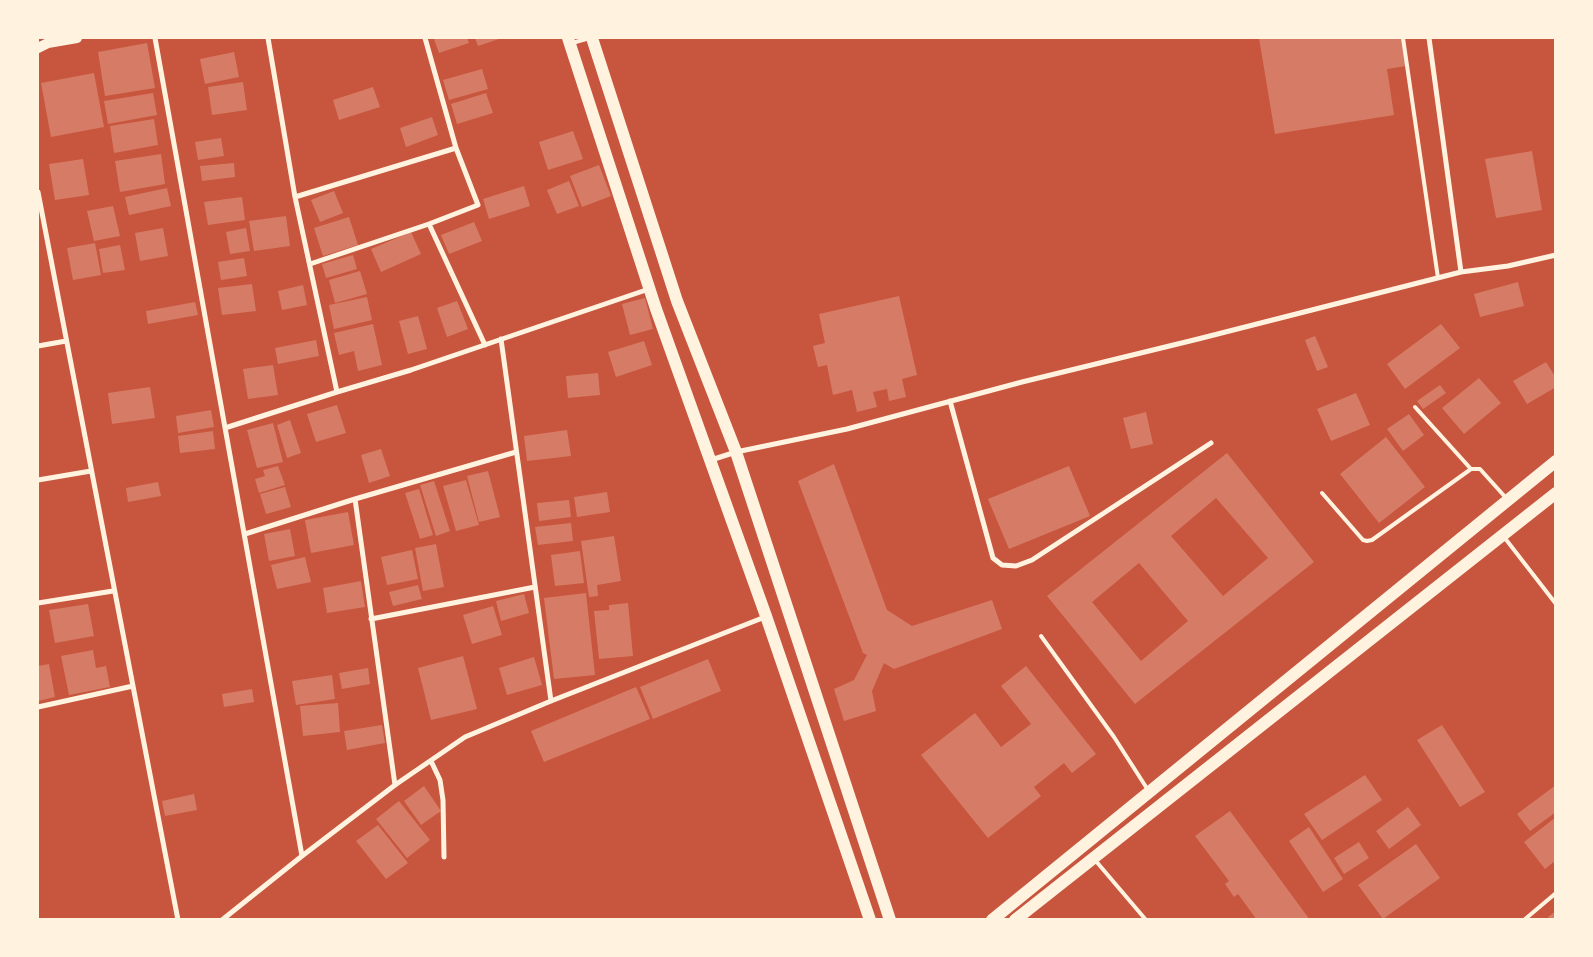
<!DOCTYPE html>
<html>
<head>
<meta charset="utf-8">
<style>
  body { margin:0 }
  #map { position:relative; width:1593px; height:957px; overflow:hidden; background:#c8553d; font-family:Cabin,sans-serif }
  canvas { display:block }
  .frame { position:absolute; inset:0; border:39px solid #fff3e0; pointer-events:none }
</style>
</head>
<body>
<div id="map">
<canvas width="1593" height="957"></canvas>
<div class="frame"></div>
</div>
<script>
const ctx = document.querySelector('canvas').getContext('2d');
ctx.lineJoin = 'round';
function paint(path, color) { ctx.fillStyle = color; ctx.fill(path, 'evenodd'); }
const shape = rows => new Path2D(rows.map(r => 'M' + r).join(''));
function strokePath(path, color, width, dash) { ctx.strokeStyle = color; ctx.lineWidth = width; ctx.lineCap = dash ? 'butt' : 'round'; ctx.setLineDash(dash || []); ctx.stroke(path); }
const building = shape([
  [438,38,467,38,469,43,439,53,434,39],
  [475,38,498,38,499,39,478,46],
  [1259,38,1402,38,1406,66,1387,69,1394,115,1275,134],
  [147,43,155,88,105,96,98,52],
  [234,52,239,77,205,84,200,59],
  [482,69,488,89,449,100,443,80],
  [94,73,104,127,51,137,41,83],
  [243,82,247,110,212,115,208,87],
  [373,87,380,107,339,120,333,100],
  [153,93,157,115,108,124,104,101],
  [486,93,493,113,457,124,451,104],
  [432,117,438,135,406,147,400,128],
  [154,119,158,145,114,153,110,126],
  [573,131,583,159,548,170,539,142],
  [221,138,224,156,198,160,195,142],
  [1532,151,1542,210,1496,218,1485,159],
  [161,154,165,184,120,192,115,161],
  [83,159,89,195,55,200,49,164],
  [234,163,235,177,202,181,200,166],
  [599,165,611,196,582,207,570,176],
  [569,181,579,206,557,214,547,190],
  [524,186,530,206,489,219,483,199],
  [167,188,171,206,129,215,125,197],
  [334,191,343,213,320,222,311,200],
  [242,197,245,220,208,225,204,202],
  [113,206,120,236,94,241,87,211],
  [286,216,290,246,254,251,249,221],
  [349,217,358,245,323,256,314,228],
  [474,222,482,241,449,254,441,235],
  [163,228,168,256,140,261,135,233],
  [246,228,250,251,230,254,226,232],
  [411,232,421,254,381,272,371,249],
  [95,243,101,275,73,280,67,248],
  [120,245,125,270,103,273,99,249],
  [353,255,357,269,326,278,322,264],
  [244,258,247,276,221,280,218,262],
  [360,271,367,294,335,303,329,280],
  [1518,282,1524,306,1480,317,1474,294],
  [252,284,256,311,222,315,218,288],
  [303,285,307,305,282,310,278,291],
  [899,296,917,375,902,379,906,397,889,401,887,389,873,392,877,407,857,412,852,390,833,395,827,365,818,367,813,346,825,343,819,314],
  [367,297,372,320,334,329,329,305],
  [645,298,653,329,630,335,622,304],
  [457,301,468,329,447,337,437,308],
  [195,302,198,315,148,324,146,311],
  [418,316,427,349,408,354,399,321],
  [373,324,382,365,358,371,354,351,339,355,334,333],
  [1441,324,1460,348,1405,389,1387,364],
  [1315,336,1328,367,1317,371,1305,340],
  [316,340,319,356,278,364,275,348],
  [644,341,652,365,616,377,608,352],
  [1546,362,1556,378,1556,387,1527,404,1513,381],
  [273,365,278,395,248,399,243,369],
  [598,373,600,395,568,398,566,376],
  [1479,378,1501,403,1464,434,1442,408],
  [1440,385,1446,393,1423,409,1417,401],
  [150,387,155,418,112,424,108,393],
  [1356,393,1370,425,1331,441,1317,409],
  [337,405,346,433,316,442,307,414],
  [211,410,214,427,178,433,176,416],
  [1146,412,1153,444,1131,449,1123,418],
  [1409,414,1424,435,1403,451,1387,429],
  [290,420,301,453,287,458,277,425],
  [273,423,283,462,257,468,247,430],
  [567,430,571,456,527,461,524,436],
  [213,431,215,449,180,453,178,436],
  [1386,437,1425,487,1379,523,1340,474],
  [381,449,390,476,369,483,361,455],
  [1227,453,1314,562,1135,704,1047,596],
  [1216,498,1268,558,1223,596,1171,536],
  [1139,563,1188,621,1141,661,1092,602],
  [834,464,887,610,912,626,992,600,1002,629,894,669,884,663,872,691,876,711,844,721,834,689,854,680,867,655,863,653,798,481],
  [278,466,285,485,259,493,255,479,265,476,263,470],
  [1069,466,1090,516,1009,549,988,499],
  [488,471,500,517,479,522,467,476],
  [466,480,479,525,456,531,443,486],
  [434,481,450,531,436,536,420,485],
  [158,482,161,496,128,502,126,488],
  [285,487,291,507,266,514,260,494],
  [419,489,433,535,420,539,405,493],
  [607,492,610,512,577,517,574,497],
  [569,500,571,517,539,521,537,503],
  [348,512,354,545,311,553,305,520],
  [571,523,573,541,538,545,535,527],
  [290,529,295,556,269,561,264,534],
  [614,536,621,581,597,585,598,596,589,597,581,541],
  [436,544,444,587,423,591,415,548],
  [412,550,418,579,387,585,381,557],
  [580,551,584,583,555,586,551,555],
  [305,557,311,582,277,589,271,565],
  [361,581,365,607,327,613,323,588],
  [418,585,422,599,393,606,389,592],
  [586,593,595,675,554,679,544,598],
  [524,594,529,613,501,621,496,601],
  [628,603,633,656,599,659,594,611,609,610,609,605],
  [88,604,94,636,55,643,49,610],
  [493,606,502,635,472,644,463,615],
  [93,650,96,668,106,666,110,687,69,695,61,656],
  [463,656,477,709,431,720,418,668],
  [534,657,542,685,507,695,499,668],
  [708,659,721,691,653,719,640,687],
  [49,664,55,697,38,701,38,666],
  [1026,666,1096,754,1072,773,1064,763,1034,787,1041,796,988,838,921,755,975,713,1001,747,1031,724,1001,686],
  [368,668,370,684,342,689,339,673],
  [332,675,335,699,296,705,292,681],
  [636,687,650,719,544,762,531,731],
  [252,689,254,702,224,707,222,694],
  [338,703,340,732,303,736,300,706],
  [382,725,385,743,347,750,344,731],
  [1442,725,1485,792,1460,807,1417,740],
  [1365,775,1382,800,1322,840,1304,814],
  [1556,785,1556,812,1530,831,1517,814],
  [424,786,441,811,421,825,404,801],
  [194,794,197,810,165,816,162,801],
  [399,801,430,840,407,858,376,819],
  [1408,807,1421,825,1389,849,1376,831],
  [1230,811,1310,920,1257,920,1238,894,1234,897,1225,884,1229,881,1195,836],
  [1556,817,1556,860,1545,869,1524,842],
  [378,825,408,863,386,879,356,841],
  [1309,827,1343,879,1323,892,1289,841],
  [1359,842,1369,858,1344,874,1334,858],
  [1416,844,1440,878,1383,919,1358,885],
  [1556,911,1556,920,1550,920,1548,917]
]);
const service = shape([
  [1403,38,1438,278],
  [572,43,590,38],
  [1415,407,1471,469],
  [1322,493,1363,540,1367,541,1372,540,1471,469,1480,469,1507,499],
  [1504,537,1556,604],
  [1041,636,1114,737,1148,790],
  [1095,860,1146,920],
  [1524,920,1556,893]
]);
const minor = shape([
  [155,38,302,856],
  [268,38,295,197,337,392,411,370,649,289],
  [1429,38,1461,272],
  [38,192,178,920],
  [295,197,456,148,425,38],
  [429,224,485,345],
  [310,264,429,224,478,205,456,148],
  [501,339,551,701],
  [38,346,66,341],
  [950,401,993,558,1002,565,1016,566,1032,560,1211,443],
  [225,428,337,392],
  [711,460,736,452,847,429,1022,382,1198,339,1461,272,1508,266,1556,255],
  [38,480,91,471],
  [245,534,355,499],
  [38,603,113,591],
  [371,619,535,587],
  [38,707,133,686],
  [431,761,440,780,443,800,444,857],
  [395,785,355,499,516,452],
  [222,920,302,856,395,785,465,737,551,701,765,617]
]);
const secondary = shape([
  [38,48,48,43,77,38]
]);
const primary = shape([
  [568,38,656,309,766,616,870,920],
  [592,38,677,301,736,452,890,920],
  [992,920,1556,461],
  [1015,920,1556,493]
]);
paint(building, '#d67c66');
strokePath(service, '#fff3e0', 4);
strokePath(minor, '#fff3e0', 5);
strokePath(secondary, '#fff3e0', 10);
strokePath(primary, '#fff3e0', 12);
</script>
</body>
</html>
